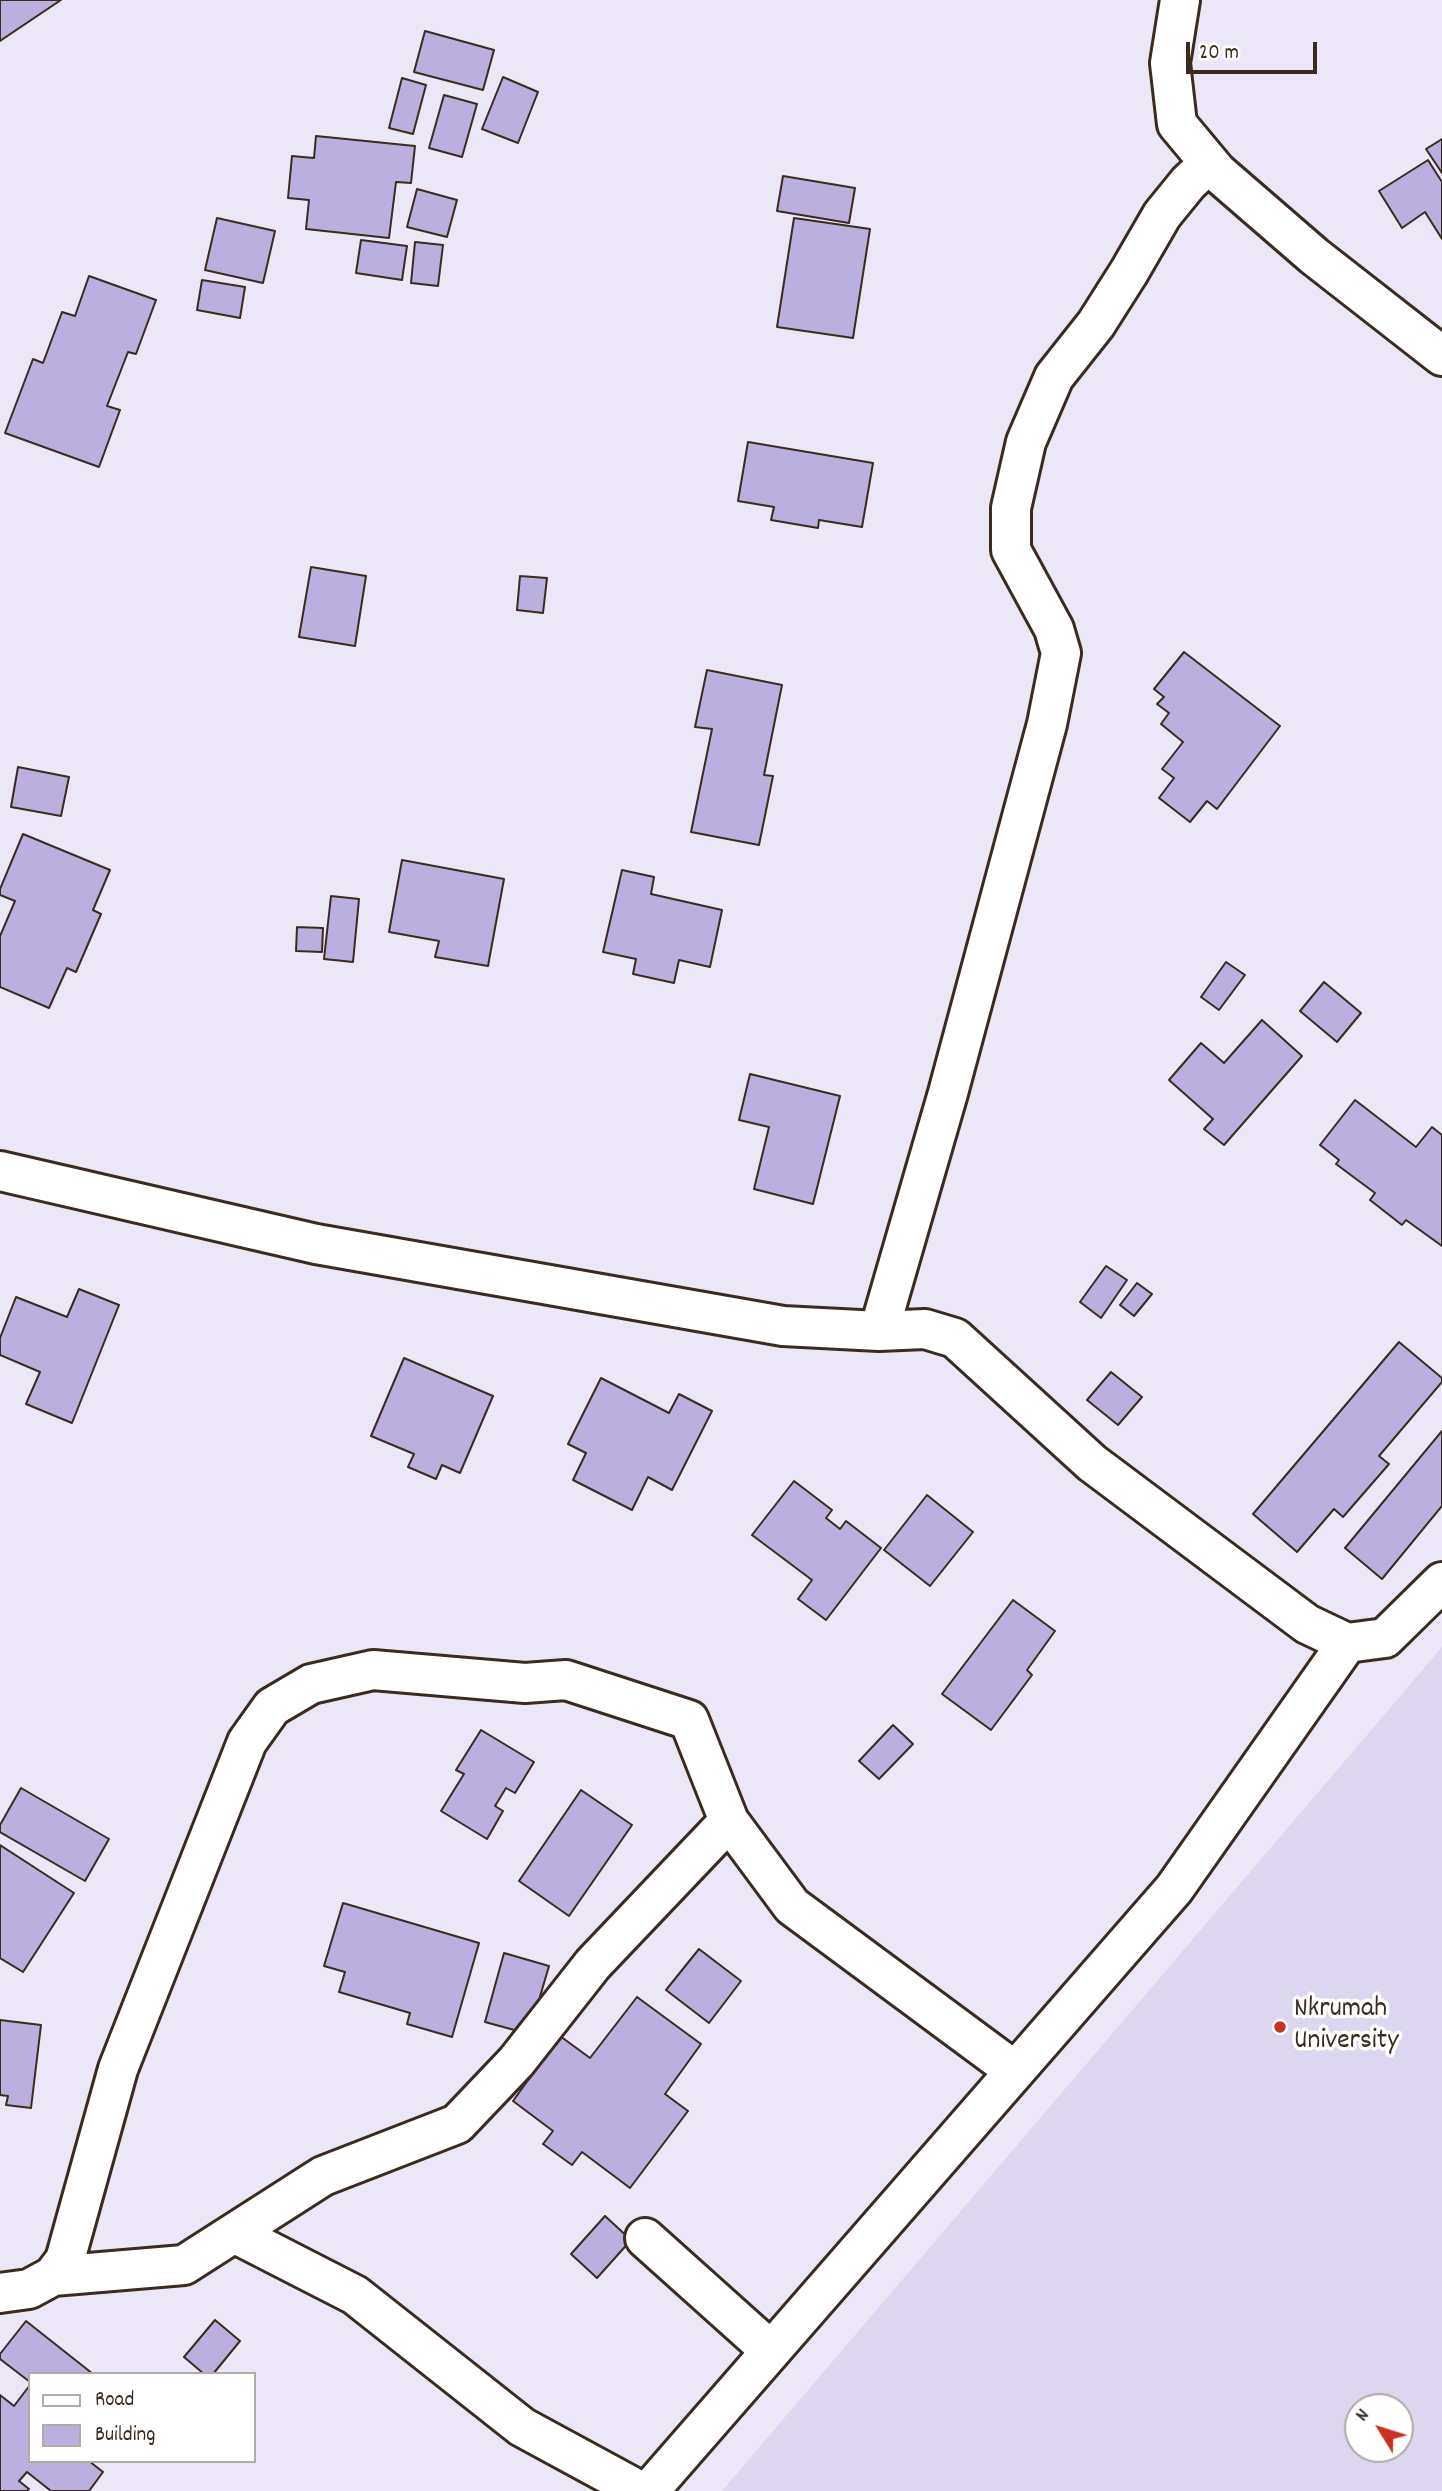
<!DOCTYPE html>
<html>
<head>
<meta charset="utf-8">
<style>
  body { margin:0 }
  #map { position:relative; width:1442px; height:2491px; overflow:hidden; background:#ebe7f6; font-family:Dekko,sans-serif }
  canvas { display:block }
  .legend { position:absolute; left:28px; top:2372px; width:228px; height:91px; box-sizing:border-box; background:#fff; border:2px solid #b1aaa5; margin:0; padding:9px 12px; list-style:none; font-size:21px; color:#3b2a1e }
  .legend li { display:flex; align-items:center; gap:14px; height:35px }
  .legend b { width:35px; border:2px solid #b1aaa5 }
  .north { position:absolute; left:1344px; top:2393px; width:70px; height:70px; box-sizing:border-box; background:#fff; border:2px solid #b1aaa5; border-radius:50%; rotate:308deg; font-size:19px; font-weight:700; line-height:28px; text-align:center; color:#3b2a1e }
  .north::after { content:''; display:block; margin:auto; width:24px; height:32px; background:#c8321e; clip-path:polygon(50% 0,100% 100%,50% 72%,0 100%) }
  .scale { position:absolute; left:1186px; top:42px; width:131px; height:32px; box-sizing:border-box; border:4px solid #3b2a1e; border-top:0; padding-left:9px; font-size:21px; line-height:24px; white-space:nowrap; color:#3b2a1e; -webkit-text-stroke:5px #fff; paint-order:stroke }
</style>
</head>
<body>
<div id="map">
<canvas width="1442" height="2491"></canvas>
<ul class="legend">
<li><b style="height:9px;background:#fff"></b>Road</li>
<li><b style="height:19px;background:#bbafe0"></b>Building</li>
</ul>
<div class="north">N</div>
<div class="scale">20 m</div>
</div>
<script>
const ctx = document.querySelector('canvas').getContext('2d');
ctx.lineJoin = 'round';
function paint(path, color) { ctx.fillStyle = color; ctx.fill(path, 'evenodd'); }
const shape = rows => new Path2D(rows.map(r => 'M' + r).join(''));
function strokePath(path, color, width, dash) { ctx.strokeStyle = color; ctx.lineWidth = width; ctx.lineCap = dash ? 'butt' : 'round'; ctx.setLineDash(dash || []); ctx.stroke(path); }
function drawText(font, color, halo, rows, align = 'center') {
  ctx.font = font + ' Dekko,sans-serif'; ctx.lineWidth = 7; ctx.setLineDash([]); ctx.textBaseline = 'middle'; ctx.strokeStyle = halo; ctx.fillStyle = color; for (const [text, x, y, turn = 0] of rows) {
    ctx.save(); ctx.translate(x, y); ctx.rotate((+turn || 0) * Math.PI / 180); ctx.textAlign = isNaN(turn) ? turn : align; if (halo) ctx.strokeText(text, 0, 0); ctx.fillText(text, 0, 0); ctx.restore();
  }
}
const built = shape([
  [1442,1647,1442,2491,722,2491],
  [1358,2407,1400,2407,1400,2449,1358,2449]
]);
const building = shape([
  [0,0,61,0,0,41,0,0],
  [425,31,494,50,483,90,414,72,425,31],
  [503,77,538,92,518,143,482,129,503,77],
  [402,78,426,85,413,134,389,128,402,78],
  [444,95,477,104,462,157,429,148,444,95],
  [316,136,415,146,411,183,396,182,389,238,306,229,309,200,288,198,292,156,314,158,316,136],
  [1442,139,1442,173,1426,149,1442,139],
  [1428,160,1442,182,1442,239,1425,212,1402,228,1379,191,1428,160],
  [783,176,855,188,849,223,777,211,783,176],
  [417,189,457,200,447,237,407,227,417,189],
  [217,218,275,231,263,283,205,270,217,218],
  [794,218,870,229,853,338,777,327,794,218],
  [361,240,407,246,402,280,356,273,361,240],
  [415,242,443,245,438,286,411,283,415,242],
  [89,276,156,300,136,354,128,352,107,406,120,410,99,467,5,433,33,359,43,363,62,312,75,316,89,276],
  [202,280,245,287,240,318,197,310,202,280],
  [748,442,873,463,862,527,819,520,818,528,771,520,774,507,738,501,748,442],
  [311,567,366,576,355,646,299,637,311,567],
  [520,576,547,578,543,613,517,610,520,576],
  [1184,652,1280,726,1217,809,1207,801,1190,822,1159,798,1174,778,1162,769,1183,742,1161,724,1169,713,1157,704,1164,697,1154,689,1184,652],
  [707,670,782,685,764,775,773,776,759,845,691,832,712,729,695,727,707,670],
  [18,767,69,777,61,816,11,807,18,767],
  [23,834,110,870,93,910,101,914,76,972,67,968,49,1008,0,987,0,936,15,901,0,895,0,889,23,834],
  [402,860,504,879,488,966,435,957,439,941,389,932,402,860],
  [622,870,654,877,651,894,722,910,710,967,679,960,674,983,633,974,636,959,603,952,622,870],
  [331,896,359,899,353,962,324,959,331,896],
  [297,927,323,928,322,952,296,951,297,927],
  [1226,962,1245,975,1219,1010,1201,997,1226,962],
  [1324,982,1361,1013,1337,1042,1300,1011,1324,982],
  [1262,1020,1302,1056,1224,1145,1204,1129,1213,1119,1169,1080,1201,1043,1224,1063,1262,1020],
  [750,1074,840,1096,813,1204,754,1189,769,1127,739,1120,750,1074],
  [1355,1100,1416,1147,1432,1127,1442,1135,1442,1246,1406,1220,1402,1225,1370,1200,1375,1193,1336,1164,1339,1160,1320,1145,1355,1100],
  [1106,1266,1127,1280,1101,1318,1080,1302,1106,1266],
  [1137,1283,1152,1294,1134,1316,1120,1305,1137,1283],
  [79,1289,119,1305,72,1423,26,1404,40,1372,0,1355,0,1338,16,1297,67,1317,79,1289],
  [1399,1342,1442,1378,1442,1382,1379,1456,1389,1464,1343,1517,1334,1509,1297,1552,1253,1514,1399,1342],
  [404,1358,493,1396,460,1473,442,1465,436,1479,408,1467,414,1454,371,1436,404,1358],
  [1111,1372,1142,1397,1118,1425,1087,1400,1111,1372],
  [601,1378,669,1413,679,1394,712,1411,672,1490,648,1477,632,1510,573,1480,586,1453,568,1444,601,1378],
  [1442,1431,1442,1506,1382,1579,1345,1548,1442,1431],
  [794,1481,832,1510,826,1518,840,1529,846,1521,881,1548,826,1620,798,1599,812,1580,752,1535,794,1481],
  [927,1495,973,1532,930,1586,884,1550,927,1495],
  [1013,1600,1055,1631,1027,1670,1032,1675,991,1730,942,1694,1013,1600],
  [893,1725,913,1744,879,1779,859,1761,893,1725],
  [481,1730,534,1762,515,1793,506,1788,495,1806,503,1811,487,1839,441,1811,464,1774,456,1770,481,1730],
  [21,1788,109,1839,85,1881,0,1832,0,1825,21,1788],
  [581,1790,632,1825,569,1916,519,1881,581,1790],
  [0,1845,74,1893,23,1972,0,1958,0,1845],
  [343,1903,479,1943,452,2037,407,2024,410,2013,339,1992,345,1972,324,1966,343,1903],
  [699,1949,741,1981,709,2023,666,1990,699,1949],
  [504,1953,549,1966,529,2034,485,2022,504,1953],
  [637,1997,701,2044,665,2094,688,2111,630,2188,582,2152,572,2165,543,2144,553,2131,513,2101,560,2036,590,2058,637,1997],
  [0,2020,41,2025,31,2108,6,2105,8,2096,0,2095,0,2020],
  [605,2216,631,2240,597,2278,571,2254,605,2216],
  [215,2320,240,2341,213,2374,204,2374,184,2357,215,2320],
  [26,2321,93,2374,30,2374,30,2382,0,2359,0,2354,26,2321],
  [30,2385,30,2461,89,2461,103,2472,89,2491,51,2491,27,2472,19,2481,29,2489,27,2491,0,2491,0,2395,14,2406,30,2385]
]);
const minor = shape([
  [1180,0,1170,63,1177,124,1217,172,1314,256,1442,356],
  [0,1171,316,1244,783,1326,879,1331,925,1329,955,1338,1092,1463,1307,1624,1347,1643,1385,1638,1442,1582],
  [879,1331,948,1093,1047,724,1061,653,1054,629,1011,550,1011,508,1026,442,1054,377,1096,324,1129,272,1162,215,1188,183,1209,163],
  [234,2233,355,2295,522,2427,640,2491],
  [645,2238,771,2351],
  [53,2276,184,2265,323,2176,457,2124,516,2062,593,1964,729,1821],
  [0,2293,29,2289,53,2276,65,2260,118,2069,247,1742,272,1707,311,1684,373,1670,525,1683,566,1680,689,1720,729,1821,792,1906,1015,2071],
  [649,2491,1174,1889,1347,1643]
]);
const markers = [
  [1280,2027,7,"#c8321e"]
];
const poiNames = [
  ["Nkrumah",1294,2011],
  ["University",1294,2043]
];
paint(built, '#ddd6ef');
paint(building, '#bbafe0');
strokePath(building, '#3b2a1e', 2);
strokePath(minor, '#3b2a1e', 44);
strokePath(minor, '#fff', 38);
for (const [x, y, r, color] of markers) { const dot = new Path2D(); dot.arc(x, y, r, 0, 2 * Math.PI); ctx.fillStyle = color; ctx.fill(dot); strokePath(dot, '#fff', 2.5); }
drawText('28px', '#3b2a1e', '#fff', poiNames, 'left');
</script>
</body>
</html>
